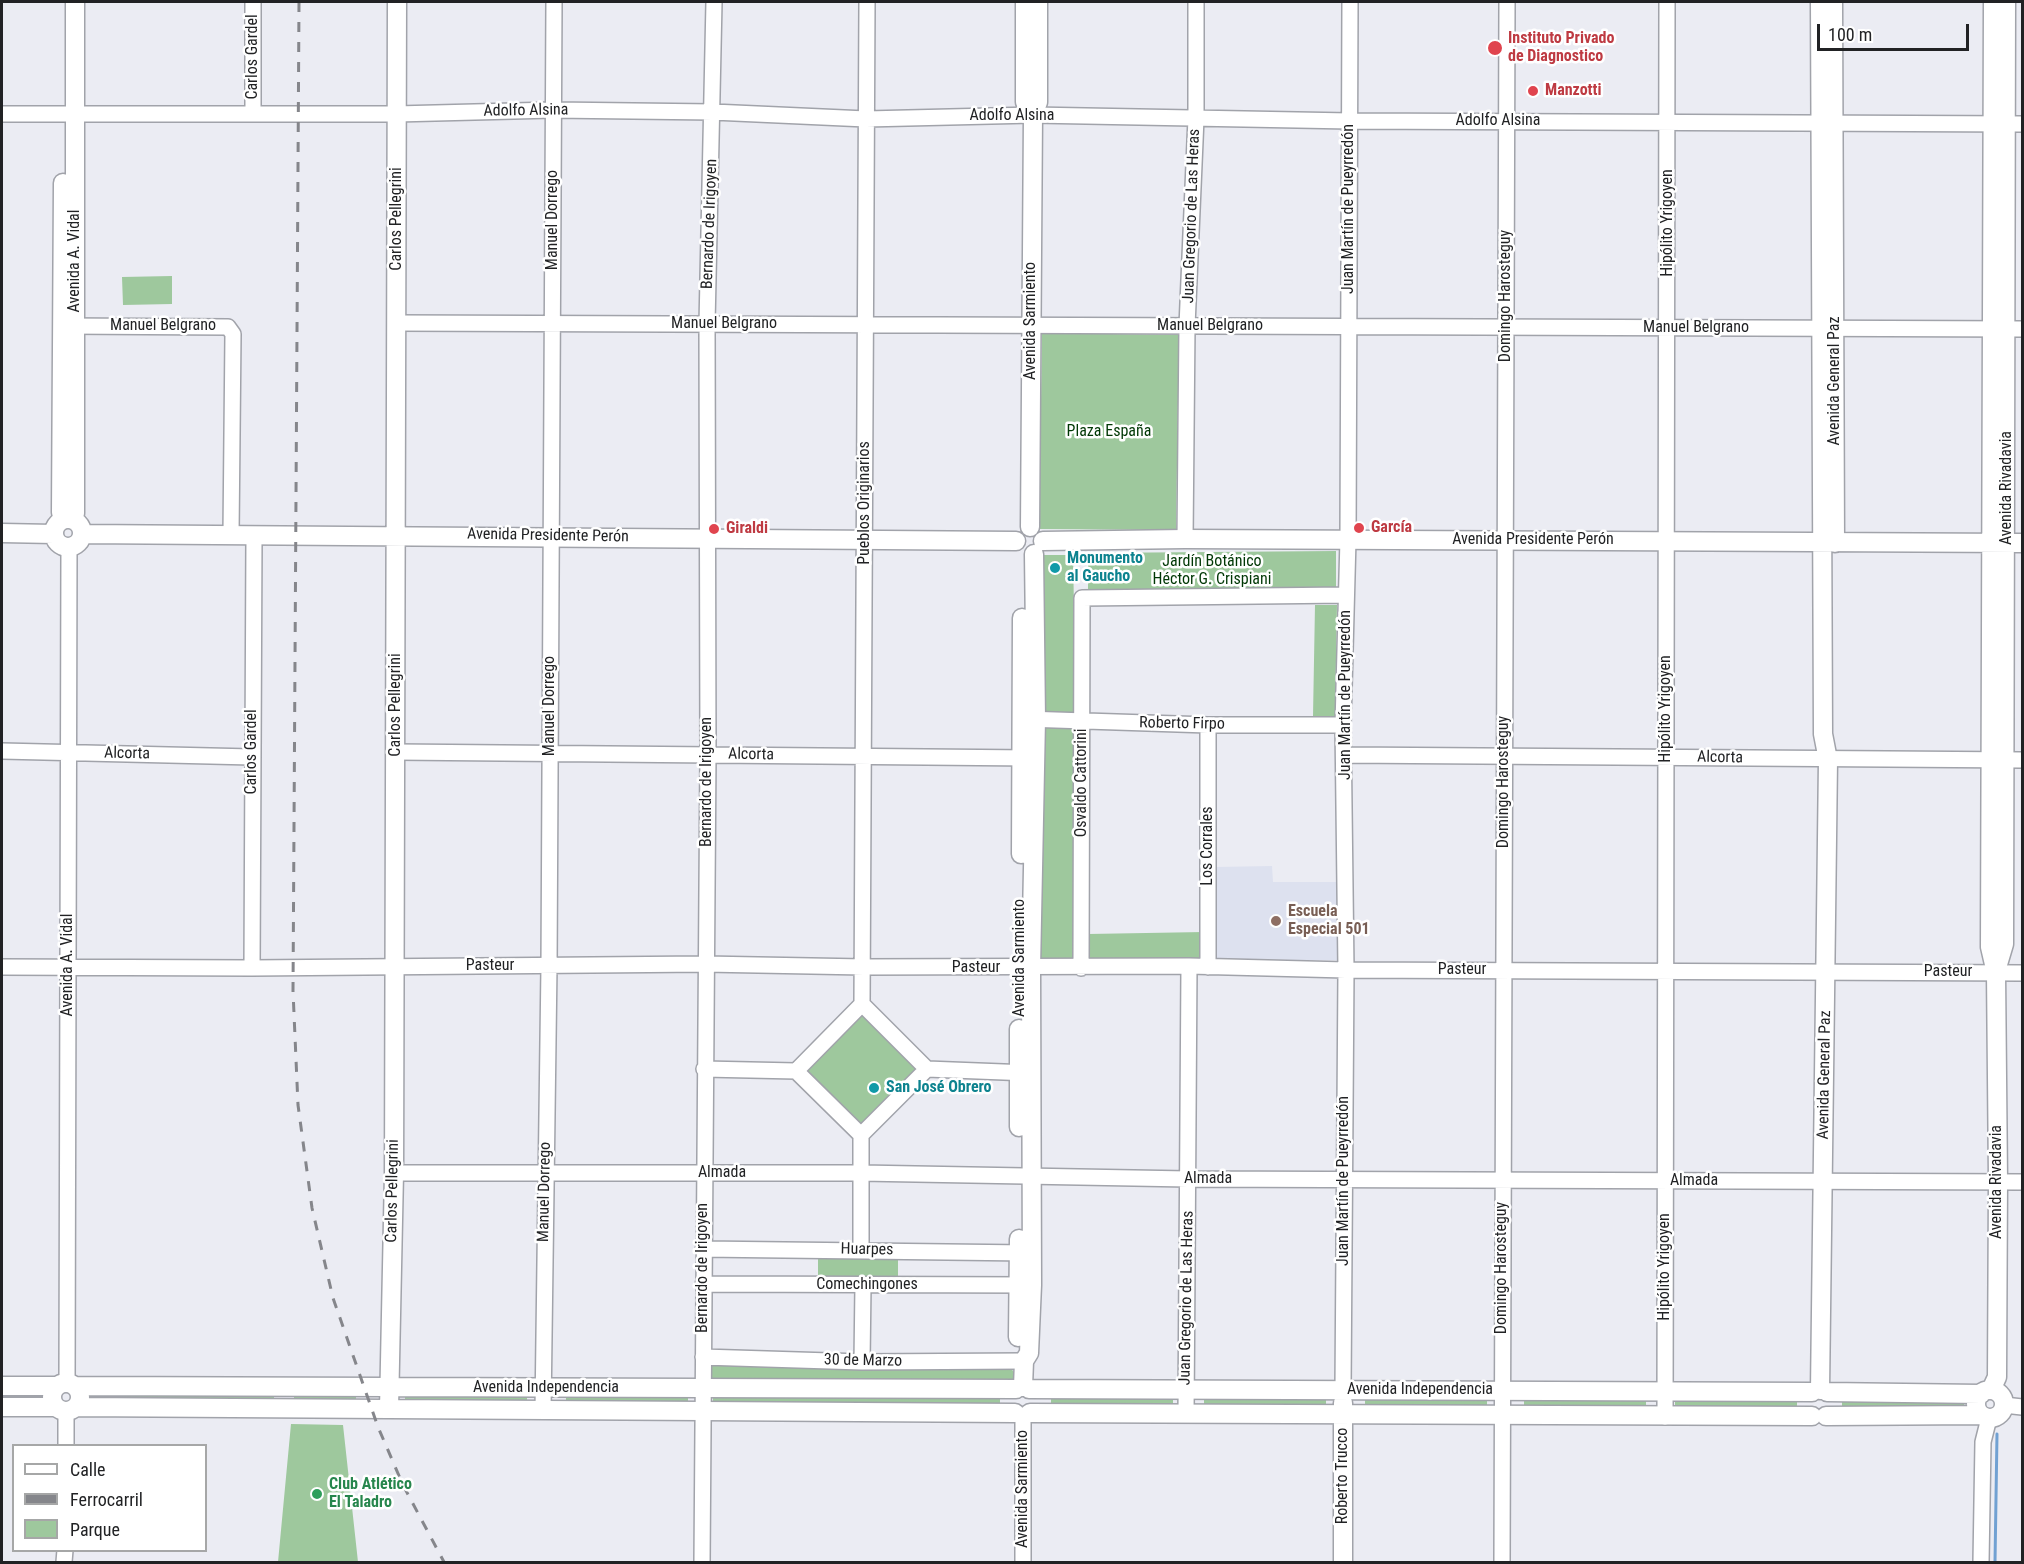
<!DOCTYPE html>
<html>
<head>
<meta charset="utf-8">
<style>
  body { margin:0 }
  #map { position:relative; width:2024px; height:1564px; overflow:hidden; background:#ebecf3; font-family:"Roboto Condensed",sans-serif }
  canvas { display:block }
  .frame { position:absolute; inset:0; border:3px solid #212224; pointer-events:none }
  .legend { position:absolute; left:12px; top:1444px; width:195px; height:108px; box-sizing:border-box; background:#fff; border:2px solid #a6a7a7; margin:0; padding:8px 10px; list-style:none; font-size:18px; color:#212224 }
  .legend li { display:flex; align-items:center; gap:12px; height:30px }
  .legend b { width:30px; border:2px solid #a6a7a7 }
  .scale { position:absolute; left:1817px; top:24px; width:152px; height:27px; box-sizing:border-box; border:3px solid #212224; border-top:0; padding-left:8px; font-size:18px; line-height:21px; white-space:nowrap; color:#212224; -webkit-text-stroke:4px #fff; paint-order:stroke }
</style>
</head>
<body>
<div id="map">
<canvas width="2024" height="1564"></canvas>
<div class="frame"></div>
<ul class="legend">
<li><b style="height:8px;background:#fff"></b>Calle</li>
<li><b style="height:8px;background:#85868b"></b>Ferrocarril</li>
<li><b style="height:16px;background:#9ec89d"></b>Parque</li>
</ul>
<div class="scale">100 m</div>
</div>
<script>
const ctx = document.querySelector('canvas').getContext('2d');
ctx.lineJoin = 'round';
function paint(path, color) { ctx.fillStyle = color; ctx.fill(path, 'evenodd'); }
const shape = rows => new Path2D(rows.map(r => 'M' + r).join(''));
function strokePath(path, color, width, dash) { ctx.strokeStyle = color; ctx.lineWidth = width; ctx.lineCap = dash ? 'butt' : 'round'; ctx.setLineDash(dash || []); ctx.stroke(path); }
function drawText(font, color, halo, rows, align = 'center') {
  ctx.font = font + ' "Roboto Condensed",sans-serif'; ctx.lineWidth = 5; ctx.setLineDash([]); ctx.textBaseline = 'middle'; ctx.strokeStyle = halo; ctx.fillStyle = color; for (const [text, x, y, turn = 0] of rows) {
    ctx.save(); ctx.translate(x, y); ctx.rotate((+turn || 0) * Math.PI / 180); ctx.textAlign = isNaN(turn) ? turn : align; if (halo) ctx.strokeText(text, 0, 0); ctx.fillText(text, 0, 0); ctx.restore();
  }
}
const built = shape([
  [1272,866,1273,882,1337,882,1337,960,1216,961,1216,867]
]);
const green = shape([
  [172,276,172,304,123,305,122,277],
  [1042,333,1179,335,1176,530,1039,529],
  [1336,551,1336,590,1088,591,1088,553],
  [1037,555,1073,555,1076,714,1040,715],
  [1315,605,1337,605,1335,716,1313,716],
  [1043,728,1077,728,1076,961,1040,960],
  [1204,932,1203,962,1089,964,1088,934],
  [864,1014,918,1069,862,1127,806,1075,806,1066,857,1015],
  [818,1256,898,1258,898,1282,818,1280],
  [711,1365,1010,1367,1016,1375,1016,1383,711,1384],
  [91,1392,274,1394,274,1403,91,1401],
  [294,1393,356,1394,356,1403,294,1403],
  [405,1393,527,1394,527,1403,405,1402],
  [566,1395,688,1395,688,1405,566,1404],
  [713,1395,1000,1396,1000,1405,713,1404],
  [1051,1395,1173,1396,1173,1405,1051,1404],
  [1204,1397,1326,1398,1326,1407,1204,1406],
  [1365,1397,1487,1398,1487,1407,1365,1407],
  [1524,1397,1646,1397,1646,1407,1524,1406],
  [1675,1399,1797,1400,1797,1409,1675,1408],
  [1842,1399,1964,1400,1964,1409,1842,1408],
  [291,1424,343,1425,358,1562,278,1562]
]);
const stream = shape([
  [1995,1562,1997,1434]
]);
const minor = shape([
  [253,2,253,113],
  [2,114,396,114,553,110,713,112,866,119,1033,115,1350,121,2022,124],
  [397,323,2022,329],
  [64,326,228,327,233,334,231,534],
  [1185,539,1187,326,1196,118,1196,2],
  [1025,719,1208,725,1343,725],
  [2,751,252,757],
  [396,752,1032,758],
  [1345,755,2022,760],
  [2,967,252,968,705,964,864,967,1189,966,1346,970,2022,973],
  [1208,967,1208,725],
  [252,968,254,536],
  [1081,968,1082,598,1346,595],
  [862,1004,927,1069,861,1135,796,1071,862,1004,867,2],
  [704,1069,796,1071],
  [927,1069,1029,1073],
  [861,1135,861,1250],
  [394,1173,861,1173,1188,1179,2022,1182],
  [703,1249,1028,1253],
  [703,1284,1030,1285],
  [703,1357,862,1362,1024,1361],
  [862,1362,863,1285],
  [67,1383,69,547],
  [1343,1389,1346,970,1343,725,1348,539,1350,2],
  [2004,1405,2022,1407],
  [543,1410,549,966,554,2],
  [1186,1414,1189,966],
  [1023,1415,1023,1562],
  [1665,1417,1667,2],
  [66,1446,66,1411],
  [64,1562,65,1550],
  [702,1562,708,754,707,324,714,2],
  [1502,1562,1507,2],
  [1981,1562,1983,1442,1989,1418]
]);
const major = shape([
  [1025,2,1025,102,1033,115],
  [1833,2,1835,543],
  [63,183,61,512,63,520],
  '54 533a14 14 0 1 1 28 0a14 14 0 1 1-28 0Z',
  [73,520,75,513,75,2],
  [1030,527,1033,115,1038,102,1038,2],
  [2,533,54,534],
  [82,534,1016,541],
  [1043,541,1185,539,2022,543],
  [1021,854,1022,618],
  [1996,971,2004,944,2006,2],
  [1019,1127,1019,1029],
  [1018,1337,1019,1239],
  '52 1397a14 14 0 1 1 28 0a14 14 0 1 1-28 0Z',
  [2,1386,57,1386],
  [75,1386,1016,1389],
  [1023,1387,1024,1361,1029,1353,1032,1285,1031,968,1036,719,1034,554],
  [1029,1389,1812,1392],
  [1820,1390,1828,760,1823,734,1820,2],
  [1991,1390,1997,1377,1998,1181,1996,973,1990,947,1993,2],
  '1976 1404a14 14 0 1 1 28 0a14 14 0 1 1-28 0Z',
  [1827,1392,1981,1394],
  [2,1407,56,1407],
  [76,1407,1015,1413],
  [389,1409,394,1173,397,2],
  [1030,1413,1812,1416],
  [1826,1416,1981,1415],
  [1343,1562,1343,1403]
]);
const rail = shape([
  [299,2,293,991,298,1105,312,1208,333,1298,378,1427,403,1485,444,1562]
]);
const markers = [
  [1495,48,8,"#e0444e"],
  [1533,91,6,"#e0444e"],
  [1359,528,6,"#e0444e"],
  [714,529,6,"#e0444e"],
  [1055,568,6,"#0f9aa8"],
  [1276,921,6,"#8d6e63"],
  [874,1088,6,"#0f9aa8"],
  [317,1494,6,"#2e9e5b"]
];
const healthNames = [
  ["Instituto Privado",1508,39],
  ["de Diagnostico",1508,57],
  ["Manzotti",1545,91],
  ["García",1371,528],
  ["Giraldi",726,529]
];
const streetNames = [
  ["Carlos Gardel",253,57,-90],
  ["Adolfo Alsina",526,111,-1],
  ["Adolfo Alsina",1012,116],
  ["Adolfo Alsina",1498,121],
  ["Juan Martín de Pueyrredón",1349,209,-90],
  ["Juan Gregorio de Las Heras",1192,216,-88],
  ["Carlos Pellegrini",397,219,-90],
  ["Manuel Dorrego",553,220,-90],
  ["Hipólito Yrigoyen",1668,223,-90],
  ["Bernardo de Irigoyen",710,224,-88],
  ["Avenida A. Vidal",75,261,-90],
  ["Domingo Harosteguy",1506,296,-90],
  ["Avenida Sarmiento",1031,321,-90],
  ["Manuel Belgrano",724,324],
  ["Manuel Belgrano",163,326],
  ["Manuel Belgrano",1210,326],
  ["Manuel Belgrano",1696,328],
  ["Avenida General Paz",1835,381,-90],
  ["Avenida Rivadavia",2007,488,-90],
  ["Pueblos Originarios",865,503,-90],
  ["Avenida Presidente Perón",548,536,1],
  ["Avenida Presidente Perón",1533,540],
  ["Juan Martín de Pueyrredón",1346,695,-90],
  ["Carlos Pellegrini",396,705,-90],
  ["Manuel Dorrego",550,706,-90],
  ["Hipólito Yrigoyen",1666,709,-90],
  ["Roberto Firpo",1182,724,1],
  ["Carlos Gardel",252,752,-90],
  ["Alcorta",127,754,1],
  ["Alcorta",751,755,1],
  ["Alcorta",1720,758,1],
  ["Bernardo de Irigoyen",707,782,-90],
  ["Domingo Harosteguy",1504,782,-90],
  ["Osvaldo Cattorini",1082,783,-90],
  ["Los Corrales",1208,846,-90],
  ["Avenida Sarmiento",1020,958,-90],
  ["Avenida A. Vidal",68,965,-90],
  ["Pasteur",490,966],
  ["Pasteur",976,968],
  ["Pasteur",1462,970],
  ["Pasteur",1948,972],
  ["Avenida General Paz",1825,1075,-89],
  ["Almada",722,1173],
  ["Almada",1208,1179],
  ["Juan Martín de Pueyrredón",1344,1181,-90],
  ["Almada",1694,1181],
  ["Avenida Rivadavia",1997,1182,-90],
  ["Carlos Pellegrini",393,1191,-89],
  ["Manuel Dorrego",545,1192,-89],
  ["Huarpes",867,1250,1],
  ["Hipólito Yrigoyen",1665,1267,-90],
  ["Bernardo de Irigoyen",703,1268,-90],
  ["Domingo Harosteguy",1502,1268,-90],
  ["Comechingones",867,1285],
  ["Juan Gregorio de Las Heras",1187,1298,-89],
  ["30 de Marzo",863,1361,1],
  ["Avenida Independencia",546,1388],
  ["Avenida Independencia",1420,1390],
  ["Roberto Trucco",1343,1476,-90],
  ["Avenida Sarmiento",1023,1489,-90]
];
const parkNames = [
  ["Plaza España",1109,432],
  ["Jardín Botánico",1212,562],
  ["Héctor G. Crispiani",1212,580]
];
const cultureNames = [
  ["Monumento",1067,559],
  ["al Gaucho",1067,577],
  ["San José Obrero",886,1088]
];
const educationNames = [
  ["Escuela",1288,912],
  ["Especial 501",1288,930]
];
const leisureNames = [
  ["Club Atlético",329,1485],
  ["El Taladro",329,1503]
];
paint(built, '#dde1ef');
paint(green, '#9ec89d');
strokePath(stream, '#71a1d2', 3);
strokePath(minor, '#a1a3aa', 18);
strokePath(major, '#a1a3aa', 21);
strokePath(minor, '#fff', 15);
strokePath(major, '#fff', 18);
strokePath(rail, '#85868b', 3, [10, 10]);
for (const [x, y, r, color] of markers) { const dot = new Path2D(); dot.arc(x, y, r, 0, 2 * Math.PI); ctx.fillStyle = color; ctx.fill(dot); strokePath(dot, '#fff', 2); }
drawText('bold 16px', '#be3a42', '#fff', healthNames, 'left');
drawText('16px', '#212224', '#fff', streetNames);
drawText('16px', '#003805', '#fff', parkNames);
drawText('bold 16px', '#0d838f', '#fff', cultureNames, 'left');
drawText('bold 16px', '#785e54', '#fff', educationNames, 'left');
drawText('bold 16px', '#27864d', '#fff', leisureNames, 'left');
</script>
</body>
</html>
